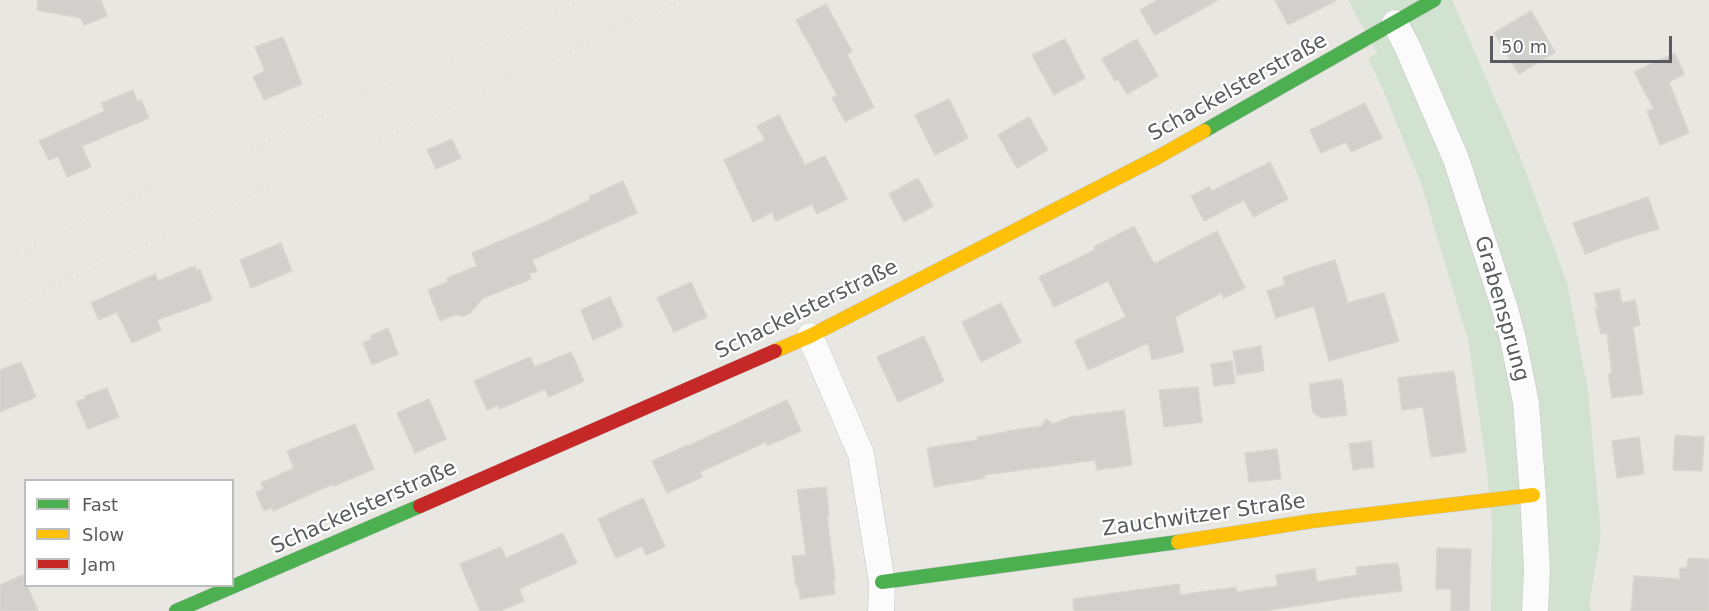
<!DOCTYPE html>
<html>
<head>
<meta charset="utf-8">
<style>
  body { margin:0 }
  #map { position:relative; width:1709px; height:611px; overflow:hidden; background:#e8e7e2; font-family:"DejaVu Sans",sans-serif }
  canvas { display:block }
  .legend { position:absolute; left:24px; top:479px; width:210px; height:108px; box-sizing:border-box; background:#fff; border:2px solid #bdbdbf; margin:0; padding:8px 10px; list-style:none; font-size:18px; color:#595b5f }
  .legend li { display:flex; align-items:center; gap:12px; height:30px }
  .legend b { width:30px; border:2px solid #bdbdbf }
  .scale { position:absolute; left:1490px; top:36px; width:182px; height:27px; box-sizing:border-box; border:3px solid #595b5f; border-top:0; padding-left:8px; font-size:18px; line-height:21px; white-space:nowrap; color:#595b5f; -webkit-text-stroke:4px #fff; paint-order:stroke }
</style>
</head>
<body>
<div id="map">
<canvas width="1709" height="611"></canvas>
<ul class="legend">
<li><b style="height:8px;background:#4caf50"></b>Fast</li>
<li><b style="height:8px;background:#ffc107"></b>Slow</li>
<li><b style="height:8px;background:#c62828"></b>Jam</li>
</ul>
<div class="scale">50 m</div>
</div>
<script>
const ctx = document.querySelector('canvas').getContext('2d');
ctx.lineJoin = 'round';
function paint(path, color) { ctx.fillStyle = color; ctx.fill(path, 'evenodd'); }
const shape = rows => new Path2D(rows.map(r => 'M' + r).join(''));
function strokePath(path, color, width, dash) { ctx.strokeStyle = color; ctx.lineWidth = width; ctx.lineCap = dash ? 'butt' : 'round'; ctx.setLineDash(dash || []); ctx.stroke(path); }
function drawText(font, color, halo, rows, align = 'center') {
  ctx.font = font + ' "DejaVu Sans",sans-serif'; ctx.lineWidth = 4.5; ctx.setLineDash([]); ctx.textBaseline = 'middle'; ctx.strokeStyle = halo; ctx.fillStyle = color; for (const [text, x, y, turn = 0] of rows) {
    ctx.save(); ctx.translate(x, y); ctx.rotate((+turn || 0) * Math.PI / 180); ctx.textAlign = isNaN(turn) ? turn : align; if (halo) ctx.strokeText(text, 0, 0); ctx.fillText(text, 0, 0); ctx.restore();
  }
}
const green = shape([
  [1348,0,1452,0,1520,156,1567,283,1588,390,1601,535,1589,604,1591,611,1491,611,1492,522,1486,463,1468,340,1422,186,1384,92,1368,58,1377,53]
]);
const building = shape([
  [38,0,101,0,107,16,84,25,81,18,37,10,38,0],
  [1158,0,1218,0,1155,35,1140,10,1158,0],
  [1275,0,1337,0,1288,25,1275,0],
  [826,4,852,51,847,54,874,107,845,122,832,98,837,95,796,20,826,4],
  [1531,11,1555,52,1519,74,1494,33,1531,11],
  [283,37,302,84,264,100,253,77,265,71,255,47,283,37],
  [1065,39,1085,78,1054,95,1032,55,1065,39],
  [1137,39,1158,76,1127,94,1118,79,1115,81,1102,59,1137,39],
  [1675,53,1684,74,1669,82,1689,133,1660,145,1647,111,1654,109,1634,72,1675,53],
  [133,90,137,102,141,100,149,118,82,146,91,167,67,177,58,156,49,160,39,141,105,111,101,103,133,90],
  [949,99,968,138,935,155,915,115,949,99],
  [1365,103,1382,138,1351,152,1346,142,1321,153,1310,130,1365,103],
  [779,115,805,165,825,156,847,199,817,214,812,204,776,221,772,212,753,222,724,160,765,140,757,126,779,115],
  [1029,117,1048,150,1017,168,998,135,1029,117],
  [452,139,461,158,436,169,427,150,452,139],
  [1270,162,1288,199,1253,217,1244,200,1204,221,1191,196,1209,187,1212,191,1270,162],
  [918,178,933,206,904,222,889,194,918,178],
  [623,181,637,213,532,260,537,271,529,274,531,279,483,298,470,313,463,316,454,315,440,321,428,290,448,282,447,278,477,266,472,253,538,225,590,200,589,197,623,181],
  [1648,197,1659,229,1625,239,1585,254,1573,223,1648,197],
  [1134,226,1154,264,1217,231,1245,288,1224,298,1221,293,1175,317,1184,352,1152,360,1148,343,1088,370,1075,341,1126,317,1108,281,1054,307,1039,277,1095,250,1094,247,1134,226],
  [281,243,292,271,251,288,240,260,281,243],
  [1335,260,1348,303,1384,293,1399,341,1329,361,1314,306,1276,318,1267,291,1285,285,1283,277,1335,260],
  [195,266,196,270,200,269,212,300,157,320,161,330,132,343,117,312,99,320,91,303,155,274,158,281,195,266],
  [691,282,707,317,674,332,657,298,691,282],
  [1619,289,1622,303,1635,300,1640,325,1633,327,1643,394,1612,398,1608,374,1612,373,1607,333,1601,334,1595,308,1598,308,1594,294,1619,289],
  [610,297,623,326,593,340,581,310,610,297],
  [1001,303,1021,342,981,362,962,322,1001,303],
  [388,328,398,354,372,365,363,343,372,339,370,336,388,328],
  [924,336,944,381,898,402,877,357,924,336],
  [1261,346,1264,371,1237,375,1233,351,1261,346],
  [571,352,584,381,549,397,545,389,500,409,498,405,487,410,474,381,530,357,535,367,571,352],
  [1232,361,1235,383,1214,386,1211,364,1232,361],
  [21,362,36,397,0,412,0,370,21,362],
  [1454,371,1466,452,1431,457,1423,407,1402,410,1398,378,1454,371],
  [1342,379,1347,415,1321,418,1313,412,1309,384,1342,379],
  [1198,387,1202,422,1164,427,1159,390,1198,387],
  [107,388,119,417,88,429,76,402,86,398,85,396,107,388],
  [429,399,446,439,415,453,397,413,429,399],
  [787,400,801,431,767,446,766,442,700,472,702,477,667,493,652,461,688,445,688,446,787,400],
  [1124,410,1132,465,1097,470,1095,460,984,475,985,478,934,487,927,448,978,440,977,437,1007,432,1007,431,1042,426,1046,419,1053,424,1071,417,1124,410],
  [355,424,374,469,334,486,333,484,273,511,272,507,264,511,256,492,264,489,261,483,294,468,287,451,355,424],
  [1675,435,1704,437,1702,471,1673,470,1675,435],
  [1639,437,1644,474,1617,478,1612,441,1639,437],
  [1371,441,1374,467,1353,470,1349,444,1371,441],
  [1277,449,1281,479,1249,482,1245,453,1277,449],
  [826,487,829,515,827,516,835,581,833,581,835,594,800,599,798,586,796,586,792,556,806,555,797,490,826,487],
  [643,498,665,547,646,555,642,546,616,558,598,519,643,498],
  [563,533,577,563,519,589,524,601,500,611,480,611,460,564,501,547,506,558,563,533],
  [1437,548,1471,549,1469,611,1451,611,1451,589,1436,589,1437,548],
  [1688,558,1709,559,1709,611,1631,611,1634,576,1680,579,1680,568,1687,568,1688,558],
  [1398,563,1402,591,1353,597,1263,611,1074,611,1073,599,1179,584,1180,595,1236,587,1236,592,1278,586,1276,575,1315,569,1317,582,1357,575,1356,567,1398,563],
  [23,575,26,585,27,585,38,611,0,611,0,585,23,575]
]);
const street = shape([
  [1395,23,1408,48,1456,159,1505,309,1513,339,1526,403,1533,495,1537,570,1535,611],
  [810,336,861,454,882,582,881,611]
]);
const fast = shape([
  [1204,131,1434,0],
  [882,582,1178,542],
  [176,611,420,506]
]);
const slow = shape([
  [775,351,810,336,1158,157,1204,131],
  [1178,542,1312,521,1533,495]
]);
const jam = shape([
  [420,506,775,351]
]);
const rail = shape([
  [0,259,584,0],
  [0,314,158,238,537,69,684,0]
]);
const streetNames = [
  ["Schackelsterstraße",1238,88,-29],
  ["Grabensprung",1501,309,74],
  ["Schackelsterstraße",807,310,-26],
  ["Schackelsterstraße",364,508,-24],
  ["Zauchwitzer Straße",1204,516,-8]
];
paint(green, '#d1e3d0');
paint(building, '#d1d0cd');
strokePath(building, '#d7d6d2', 1.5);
strokePath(street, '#c4c3c3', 27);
strokePath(fast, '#c4c5c4', 15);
strokePath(slow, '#c4c5c4', 15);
strokePath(jam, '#c4c5c4', 15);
strokePath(street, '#fcfbfb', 26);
strokePath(fast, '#4caf50', 14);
strokePath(slow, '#ffc107', 14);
strokePath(jam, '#c62828', 14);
strokePath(rail, '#e0e1e0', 4.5, [1.5, 8]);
drawText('21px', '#595b5f', '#fff', streetNames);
</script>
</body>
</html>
